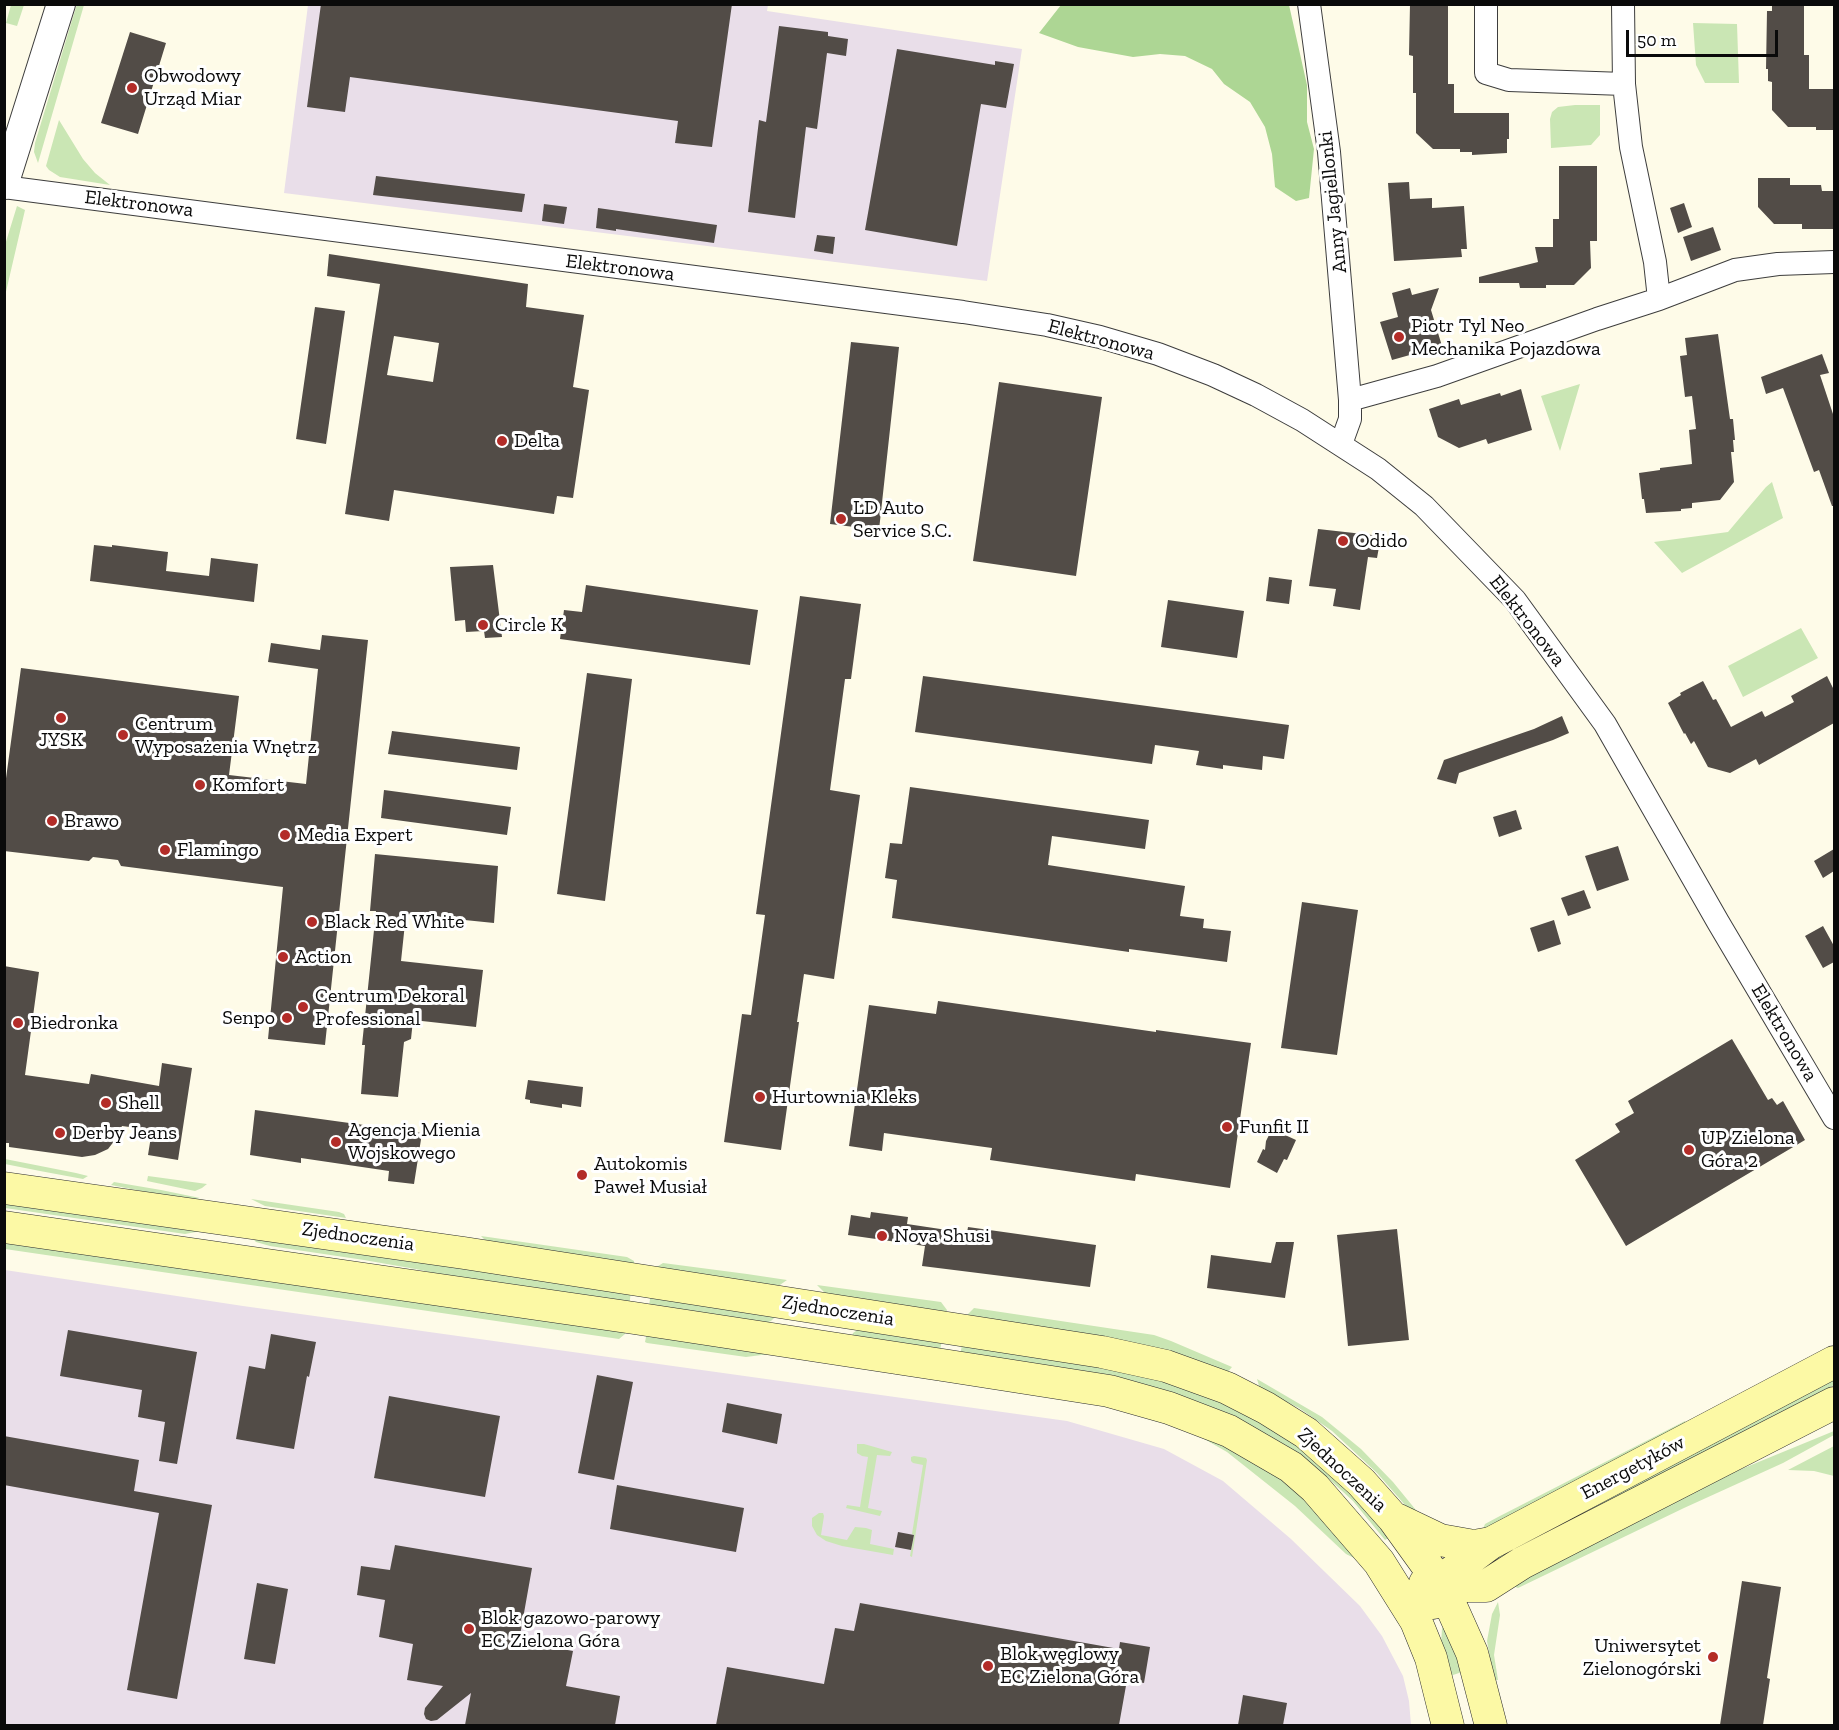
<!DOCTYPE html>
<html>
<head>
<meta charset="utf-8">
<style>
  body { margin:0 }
  #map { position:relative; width:1839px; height:1730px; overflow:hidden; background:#fefbe8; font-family:"Zilla Slab",serif }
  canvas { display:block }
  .frame { position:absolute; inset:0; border:6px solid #0a0a0a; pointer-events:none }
  .scale { position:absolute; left:1626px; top:30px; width:152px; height:27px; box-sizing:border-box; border:3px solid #0a0a0a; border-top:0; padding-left:8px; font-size:18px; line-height:21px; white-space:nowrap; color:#0a0a0a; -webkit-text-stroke:4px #fff; paint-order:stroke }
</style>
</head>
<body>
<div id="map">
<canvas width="1839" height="1730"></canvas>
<div class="frame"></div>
<div class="scale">50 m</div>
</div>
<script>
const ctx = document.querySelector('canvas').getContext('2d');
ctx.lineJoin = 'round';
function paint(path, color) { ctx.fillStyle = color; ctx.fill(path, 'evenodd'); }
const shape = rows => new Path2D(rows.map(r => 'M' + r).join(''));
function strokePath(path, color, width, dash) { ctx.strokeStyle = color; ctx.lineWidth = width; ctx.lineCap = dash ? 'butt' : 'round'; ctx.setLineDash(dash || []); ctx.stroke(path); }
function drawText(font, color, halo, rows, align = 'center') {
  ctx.font = font + ' "Zilla Slab",serif'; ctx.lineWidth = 6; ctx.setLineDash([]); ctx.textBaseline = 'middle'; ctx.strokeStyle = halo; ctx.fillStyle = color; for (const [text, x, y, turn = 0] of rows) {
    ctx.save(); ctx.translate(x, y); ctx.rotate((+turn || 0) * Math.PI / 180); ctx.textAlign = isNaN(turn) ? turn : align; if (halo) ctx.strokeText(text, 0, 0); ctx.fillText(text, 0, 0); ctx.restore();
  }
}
const industrial = shape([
  [308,5,768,5,767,11,1022,49,987,281,284,193],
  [5,1270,243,1306,1067,1421,1164,1449,1223,1481,1291,1539,1360,1606,1382,1636,1403,1676,1409,1701,1411,1725,5,1726]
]);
const green = shape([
  [77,4,84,5,38,163,34,152,35,143],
  [11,5,24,5,17,26,6,23],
  [1693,23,1737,24,1739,83,1705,83,1696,65],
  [1575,105,1600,105,1600,135,1591,145,1551,148,1550,119,1552,112,1558,107],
  [59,120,83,159,95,173,110,185,60,177,49,170,46,166],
  [17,206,25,210,5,296,5,245],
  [1580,384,1560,451,1541,396],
  [1772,482,1783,518,1682,573,1654,542,1728,532,1766,487],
  [1801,628,1818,658,1743,697,1728,666],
  [5,1159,76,1173,88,1176,83,1179,40,1171,5,1164],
  [148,1176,207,1184,202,1188,195,1191,147,1181],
  [114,1182,161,1190,200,1198,190,1200,146,1192,111,1185],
  [251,1199,339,1212,344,1214,346,1218,265,1206],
  [5,1200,201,1231,185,1234,5,1208],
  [481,1236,627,1257,634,1261,634,1269,486,1241],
  [5,1238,626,1329,625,1334,619,1339,5,1249],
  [252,1238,631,1290,629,1309,460,1280,421,1270,364,1260,270,1246,256,1242],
  [663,1263,747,1274,787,1280,777,1287,655,1268],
  [817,1285,941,1302,947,1310,945,1315,829,1297],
  [651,1293,775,1317,771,1321,764,1324,648,1312],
  [974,1308,1154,1335,1171,1341,1232,1367,1226,1374,966,1319,967,1315],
  [859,1329,942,1336,940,1354,852,1336,853,1333],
  [647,1332,777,1353,746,1357,647,1343,645,1342],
  [963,1339,1172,1378,1279,1430,1350,1489,1392,1536,1385,1540,1353,1501,1318,1469,1287,1446,1236,1418,960,1356],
  [1834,1374,1834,1385,1649,1488,1500,1565,1496,1554],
  [1257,1379,1322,1417,1361,1449,1393,1482,1420,1515,1412,1513,1377,1473,1332,1431,1299,1408,1260,1389],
  [1143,1409,1255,1459,1300,1493,1356,1559,1346,1554,1295,1506,1227,1452,1206,1440],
  [1685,1421,1689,1429,1511,1521,1483,1529,1485,1524,1498,1517],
  [1834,1431,1834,1435,1783,1463,1684,1508,1518,1588,1513,1586,1513,1582,1722,1477],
  [857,1444,864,1444,892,1452,890,1456,877,1455,868,1508,882,1511,880,1516,846,1508,847,1505,860,1507,868,1457,862,1456,857,1453],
  [1834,1446,1834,1476,1814,1471,1788,1470],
  [914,1456,926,1458,927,1460,912,1557,910,1556,914,1535,912,1534,923,1465,913,1463,911,1461,911,1457],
  [819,1513,823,1513,824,1516,821,1535,847,1540,855,1527,866,1528,872,1530,870,1544,894,1549,893,1555,842,1546,826,1541,817,1535,812,1526,812,1518],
  [1498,1602,1500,1615,1494,1655,1498,1680,1496,1680,1492,1669,1487,1641,1492,1614],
  [1442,1628,1446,1629,1462,1672,1447,1677,1441,1645]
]);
const forest = shape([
  [1061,5,1289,5,1307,85,1307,122,1314,149,1309,198,1296,201,1275,187,1272,154,1265,127,1250,102,1224,84,1212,69,1185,56,1160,54,1133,57,1078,47,1039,33]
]);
const building = shape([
  [321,4,454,4,468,6,468,4,732,4,712,147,675,143,678,121,350,77,345,112,307,107],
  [1410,4,1448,4,1448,84,1454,84,1454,113,1509,113,1509,139,1507,139,1507,153,1472,155,1472,152,1460,152,1460,149,1433,149,1416,133,1416,93,1413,93,1413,56,1409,55],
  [1772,4,1804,4,1804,55,1809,55,1809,89,1834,89,1834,130,1816,130,1816,127,1788,127,1772,110,1772,82,1768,81,1768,69,1766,69,1767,11,1772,11],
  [779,26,828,32,828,36,848,39,846,56,827,53,817,129,806,127,795,218,748,212,759,120,766,122],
  [130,32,166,43,138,134,101,123],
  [897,49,995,65,995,61,1014,64,1006,108,981,104,957,246,865,230],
  [1559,166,1597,166,1597,241,1590,241,1591,268,1574,285,1546,285,1546,288,1520,288,1519,283,1479,283,1479,277,1538,262,1535,247,1553,247,1553,219,1559,219],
  [376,176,525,194,522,212,373,195],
  [1758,178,1790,178,1790,185,1821,185,1822,191,1834,191,1834,229,1802,229,1802,224,1774,224,1758,207],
  [1409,182,1410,199,1432,198,1432,208,1464,206,1467,249,1461,249,1462,257,1394,261,1388,183],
  [1684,203,1692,227,1678,233,1670,208],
  [544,204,567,207,564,224,542,221],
  [598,208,717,225,714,243,616,229,616,231,596,228],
  [1713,227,1721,250,1691,261,1683,237],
  [817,235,835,237,833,254,814,251],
  [329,254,528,284,526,307,584,315,573,387,589,390,573,498,557,496,554,514,394,490,389,521,345,514,380,284,327,276],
  [394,336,439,343,433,382,387,375],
  [1410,288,1412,295,1439,288,1431,310,1442,346,1392,360,1380,322,1398,317,1392,293],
  [315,307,345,311,326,444,296,439],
  [1718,334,1730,419,1733,419,1735,440,1733,440,1734,452,1731,452,1734,482,1720,500,1692,503,1692,508,1681,509,1681,511,1646,513,1644,499,1642,499,1639,473,1660,470,1660,468,1692,464,1689,430,1696,429,1692,396,1685,397,1680,356,1687,355,1685,338],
  [851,342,899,347,879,530,830,524],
  [1822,354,1829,373,1820,375,1834,417,1834,506,1832,506,1819,470,1814,472,1783,388,1766,394,1761,377],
  [999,382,1102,397,1076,576,973,561],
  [1521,389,1532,430,1488,444,1486,439,1459,448,1438,437,1429,409,1459,399,1461,405,1500,393,1501,396],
  [1318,529,1381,536,1377,558,1368,557,1360,610,1333,606,1336,589,1309,586],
  [94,545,112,547,112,545,168,552,166,571,209,576,211,558,258,564,254,602,90,581],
  [493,565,502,637,485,638,484,631,466,632,465,620,455,621,450,567],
  [1269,577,1292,580,1289,604,1266,601],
  [586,585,758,610,750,665,560,639,564,610,582,612],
  [800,596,861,604,851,679,845,679,830,790,860,795,834,979,804,974,797,1022,799,1022,781,1150,724,1142,742,1014,751,1015,765,915,756,914],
  [1168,600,1244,611,1237,658,1161,647],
  [322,635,368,640,325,1045,268,1039,283,887,121,866,118,860,93,857,89,861,4,851,4,793,21,668,239,696,229,775,306,784,318,669,268,662,271,643,320,650],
  [587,673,632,679,605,901,557,894],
  [923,676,1289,725,1284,759,1263,756,1262,770,1223,765,1223,769,1196,765,1199,751,1155,745,1152,764,915,732],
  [1827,676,1834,690,1834,723,1759,765,1756,759,1730,773,1708,767,1694,741,1691,744,1685,733,1684,734,1668,703,1681,695,1680,693,1703,681,1713,700,1716,699,1731,727,1762,711,1765,717,1794,702,1791,696],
  [1562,716,1569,733,1553,740,1459,773,1456,784,1437,779,1444,760,1534,729],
  [392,731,520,747,517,770,388,754],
  [910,787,1149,820,1145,849,1052,836,1048,865,1185,886,1180,916,1204,919,1203,928,1231,931,1227,962,1129,949,1129,952,892,918,897,880,885,878,890,843,902,844],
  [384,790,511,807,507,835,381,818],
  [1516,810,1522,829,1499,837,1493,817],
  [1618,846,1629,880,1597,891,1585,856],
  [1834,849,1834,871,1823,878,1814,861],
  [375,854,498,866,494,923,406,914,401,961,483,970,476,1027,413,1020,411,1039,404,1042,398,1097,361,1094,365,1045,362,1045,376,911,370,911],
  [1584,890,1591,908,1568,916,1561,898],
  [1302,902,1358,910,1337,1055,1281,1048],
  [1554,920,1561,944,1538,952,1530,928],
  [1823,926,1834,946,1834,962,1823,968,1805,936],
  [4,966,39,972,25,1075,89,1084,91,1074,159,1086,162,1063,192,1068,178,1160,148,1155,152,1130,122,1126,115,1140,108,1149,95,1155,82,1157,9,1147,9,1143,4,1143],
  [938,1001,1156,1032,1156,1030,1251,1043,1230,1188,1136,1174,1135,1181,990,1160,992,1148,884,1133,882,1151,849,1146,869,1005,936,1014],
  [1732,1039,1768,1100,1772,1098,1777,1105,1783,1101,1805,1140,1626,1246,1575,1160,1620,1132,1615,1124,1634,1113,1628,1101],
  [528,1080,583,1087,581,1107,562,1104,562,1108,530,1103,530,1100,525,1099],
  [255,1110,422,1133,414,1184,388,1181,389,1171,301,1158,301,1163,250,1155],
  [1272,1129,1296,1140,1287,1160,1284,1159,1277,1173,1257,1162,1263,1149,1265,1150,1266,1141],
  [871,1212,908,1217,907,1224,967,1233,968,1227,1096,1245,1090,1287,922,1266,925,1246,848,1235,851,1215,870,1218],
  [1397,1229,1409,1340,1348,1346,1337,1235],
  [1276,1242,1294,1242,1285,1298,1207,1288,1211,1255,1271,1263],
  [68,1330,197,1352,177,1464,159,1461,165,1422,138,1417,142,1390,60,1376],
  [271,1334,316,1342,309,1377,307,1376,294,1449,236,1439,249,1366,265,1369],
  [597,1375,633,1382,614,1480,578,1473],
  [389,1396,500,1416,485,1497,374,1478],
  [727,1403,782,1414,777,1444,722,1432],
  [4,1436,139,1460,134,1491,212,1505,177,1699,127,1690,159,1513,4,1485],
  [617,1485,744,1508,736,1552,610,1529],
  [898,1532,914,1535,911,1550,895,1547],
  [395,1545,532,1568,519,1641,573,1651,566,1686,620,1696,615,1725,465,1725,471,1693,437,1720,431,1721,426,1719,424,1714,425,1708,443,1686,407,1680,413,1644,379,1637,385,1600,357,1595,361,1566,390,1570],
  [1742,1581,1781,1587,1767,1678,1770,1679,1763,1725,1720,1725],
  [257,1583,288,1589,275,1664,244,1659],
  [860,1603,1119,1649,1120,1642,1150,1647,1144,1683,1127,1680,1119,1725,716,1725,727,1667,824,1684,835,1628,854,1631],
  [1243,1695,1287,1703,1283,1725,1238,1725]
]);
const minor = shape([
  [1309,4,1329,152,1350,400,1350,419,1341,444],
  [1486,4,1486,73,1509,80,1624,84],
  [1623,4,1624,84,1631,147,1655,262,1659,299],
  [4,187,963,312,1047,325,1100,337,1158,354,1213,375,1256,395,1302,420,1378,469,1424,506,1515,600,1605,724,1718,922,1834,1118],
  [1350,400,1437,376,1597,319,1659,299,1735,270,1778,264,1834,262]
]);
const tertiary = shape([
  [4,185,61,4]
]);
const secondary = shape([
  [4,1188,464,1253,1102,1352,1166,1366,1227,1388,1266,1408,1306,1433,1361,1482,1393,1518,1442,1586,1472,1653,1491,1726],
  [4,1227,634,1318,949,1366,1109,1391,1169,1408,1229,1431,1291,1467,1315,1488,1334,1510,1379,1562,1416,1621,1431,1658,1448,1726],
  [1396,1519,1440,1540,1474,1546,1491,1543],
  [1425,1583,1442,1586,1486,1586,1522,1563,1834,1403],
  [1433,1603,1436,1593,1452,1572,1491,1543,1834,1362]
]);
const markers = [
  [132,88,6,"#b32c28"],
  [1399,337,6,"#b32c28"],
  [502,441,6,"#b32c28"],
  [841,519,6,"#b32c28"],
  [1343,541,6,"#b32c28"],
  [483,625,6,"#b32c28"],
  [61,718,6,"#b32c28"],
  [123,735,6,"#b32c28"],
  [200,785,6,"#b32c28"],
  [52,821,6,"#b32c28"],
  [285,835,6,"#b32c28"],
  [165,850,6,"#b32c28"],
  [312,922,6,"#b32c28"],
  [283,957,6,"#b32c28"],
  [303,1007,6,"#b32c28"],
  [287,1018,6,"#b32c28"],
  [18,1023,6,"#b32c28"],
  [760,1097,6,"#b32c28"],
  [106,1103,6,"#b32c28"],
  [1227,1127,6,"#b32c28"],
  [60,1133,6,"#b32c28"],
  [336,1142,6,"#b32c28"],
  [1689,1150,6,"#b32c28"],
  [582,1175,6,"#b32c28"],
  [882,1236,6,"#b32c28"],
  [469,1629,6,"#b32c28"],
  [1713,1657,6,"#b32c28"],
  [988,1666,6,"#b32c28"]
];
const poiNames = [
  ["Obwodowy",144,76],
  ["Urząd Miar",144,99],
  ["Piotr Tyl Neo",1411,326],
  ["Mechanika Pojazdowa",1411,349],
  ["Delta",514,441],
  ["LD Auto",853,508],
  ["Service S.C.",853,531],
  ["Odido",1355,541],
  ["Circle K",495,625],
  ["Centrum",135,724],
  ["Wyposażenia Wnętrz",135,747],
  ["JYSK",61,740,"center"],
  ["Komfort",212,785],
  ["Brawo",64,821],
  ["Media Expert",297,835],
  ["Flamingo",177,850],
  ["Black Red White",324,922],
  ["Action",295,957],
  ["Centrum Dekoral",315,996],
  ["Professional",315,1019],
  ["Senpo",275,1018,"right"],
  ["Biedronka",30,1023],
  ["Hurtownia Kleks",772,1097],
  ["Shell",118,1103],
  ["Funfit II",1239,1127],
  ["Agencja Mienia",348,1130],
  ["Wojskowego",348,1153],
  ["Derby Jeans",72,1133],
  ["UP Zielona",1701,1138],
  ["Góra 2",1701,1161],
  ["Autokomis",594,1164],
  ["Paweł Musiał",594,1187],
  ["Nova Shusi",894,1236],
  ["Blok gazowo-parowy",481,1618],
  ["EC Zielona Góra",481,1641],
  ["Uniwersytet",1701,1646,"right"],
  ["Zielonogórski",1701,1669,"right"],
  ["Blok węglowy",1000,1654],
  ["EC Zielona Góra",1000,1677]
];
const streetNames = [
  ["Anny Jagiellonki",1333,202,-96],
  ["Elektronowa",139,204,7],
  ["Elektronowa",620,268,7],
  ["Elektronowa",1101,340,15],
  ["Elektronowa",1527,621,52],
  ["Elektronowa",1784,1033,59],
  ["Zjednoczenia",358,1237,8],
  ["Zjednoczenia",838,1311,9],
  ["Energetyków",1633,1468,-28],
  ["Zjednoczenia",1342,1470,43]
];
paint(industrial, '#e9dee9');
paint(green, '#cae6b4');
paint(forest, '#add694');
paint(building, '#524c47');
strokePath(minor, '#3d3d3d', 24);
strokePath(tertiary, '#3d3d3d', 30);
strokePath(secondary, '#2c2c2c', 33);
strokePath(minor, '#fff', 22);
strokePath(tertiary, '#fff', 28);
strokePath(secondary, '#fcf9a5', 32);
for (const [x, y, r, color] of markers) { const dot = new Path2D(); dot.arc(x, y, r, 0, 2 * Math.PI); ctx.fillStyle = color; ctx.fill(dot); strokePath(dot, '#fff', 2); }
drawText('20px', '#0a0a0a', '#fff', poiNames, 'left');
drawText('20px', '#0a0a0a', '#fff', streetNames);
</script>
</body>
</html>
